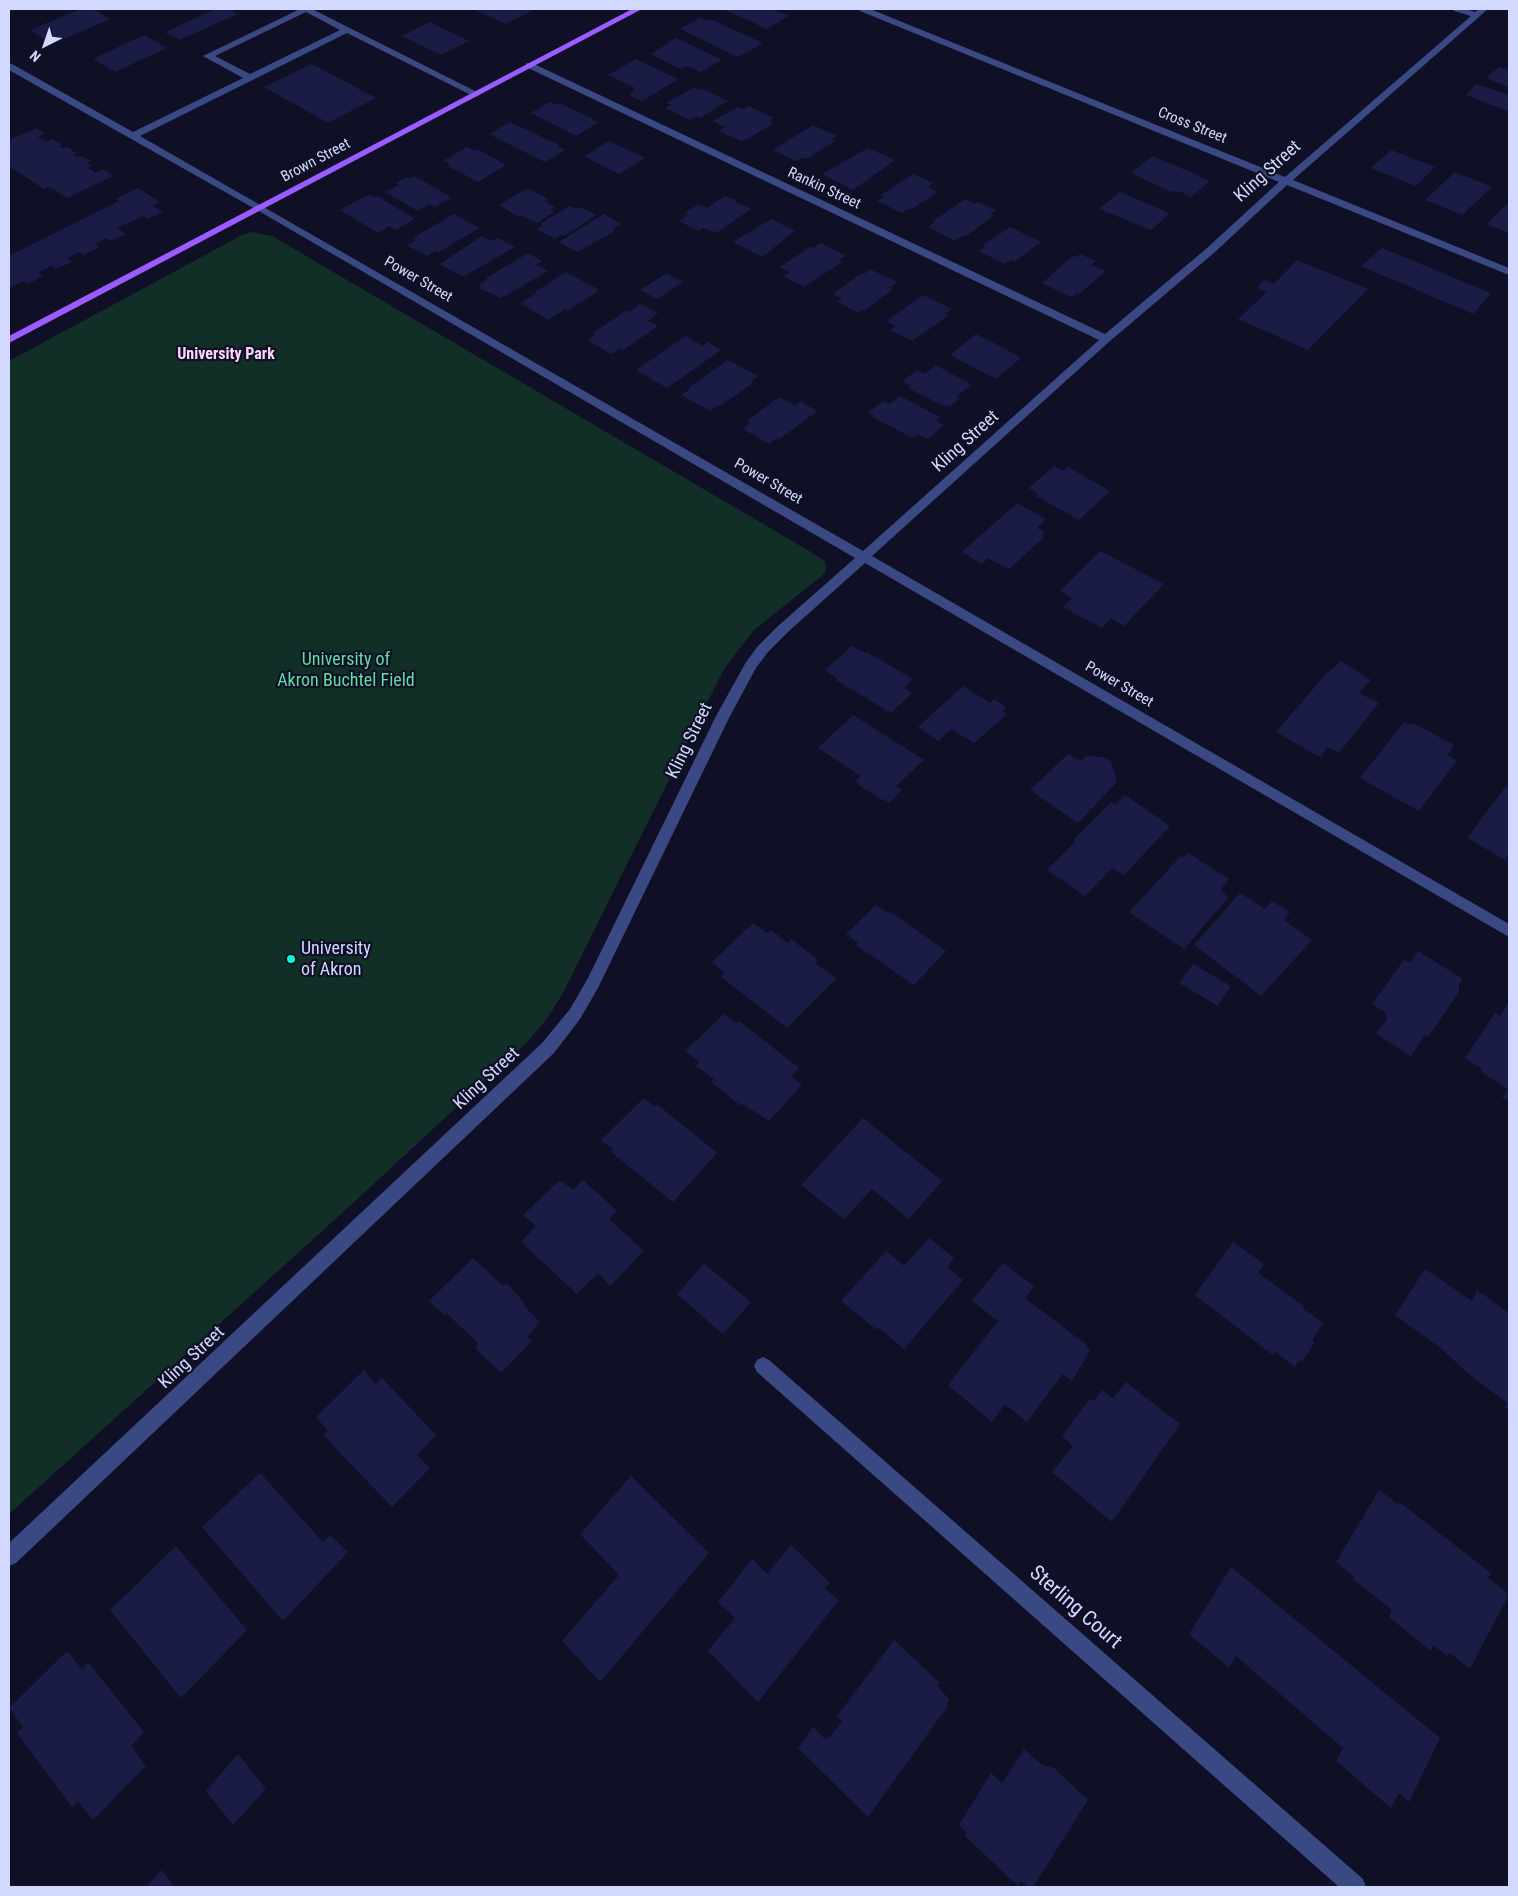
<!DOCTYPE html>
<html>
<head>
<meta charset="utf-8">
<style>
  body { margin:0 }
  #map { position:relative; width:1518px; height:1896px; overflow:hidden; background:#0f1025; font-family:"Roboto Condensed",sans-serif }
  canvas { display:block }
  .frame { position:absolute; inset:0; border:10px solid #d3d8ff; pointer-events:none }
  .north { position:absolute; left:20px; top:20px; width:50px; height:50px; -webkit-text-stroke:4px #0f1025; paint-order:stroke; rotate:221deg; font-size:14px; font-weight:700; line-height:20px; text-align:center; color:#d3d8ff }
  .north::after { content:''; display:block; margin:auto; width:18px; height:22px; background:#d3d8ff; clip-path:polygon(50% 0,100% 100%,50% 72%,0 100%) }
</style>
</head>
<body>
<div id="map">
<canvas width="1518" height="1896"></canvas>
<div class="frame"></div>
<div class="north">N</div>
</div>
<script>
const ctx = document.querySelector('canvas').getContext('2d');
ctx.lineJoin = 'round';
function paint(path, color) { ctx.fillStyle = color; ctx.fill(path, 'evenodd'); }
const shape = rows => new Path2D(rows.map(r => 'M' + r).join(''));
function strokePath(path, color, width, dash) { ctx.strokeStyle = color; ctx.lineWidth = width; ctx.lineCap = dash ? 'butt' : 'round'; ctx.setLineDash(dash || []); ctx.stroke(path); }
function drawText(font, color, halo, rows, align = 'center') {
  ctx.font = font + ' "Roboto Condensed",sans-serif'; ctx.lineWidth = 4.5; ctx.setLineDash([]); ctx.textBaseline = 'middle'; ctx.strokeStyle = halo; ctx.fillStyle = color; for (const [text, x, y, turn = 0] of rows) {
    ctx.save(); ctx.translate(x, y); ctx.rotate((+turn || 0) * Math.PI / 180); ctx.textAlign = isNaN(turn) ? turn : align; if (halo) ctx.strokeText(text, 0, 0); ctx.fillText(text, 0, 0); ctx.restore();
  }
}
const green = shape([
  [252,232,272,236,654,460,816,555,825,561,826,570,823,575,754,630,724,669,563,993,547,1019,528,1041,352,1204,9,1514,9,361,244,234]
]);
const building = shape([
  [81,9,93,9,110,19,52,44,30,30],
  [216,9,227,9,237,14,180,40,165,32],
  [473,9,535,9,506,24],
  [723,9,771,9,788,16,767,29],
  [700,18,707,21,710,19,763,43,738,57,680,29],
  [430,22,469,41,441,55,402,36],
  [144,35,167,48,115,72,93,59],
  [676,38,722,60,701,72,686,66,680,69,651,54],
  [636,59,678,79,642,101,629,95,635,91,632,90,635,88,608,75],
  [312,64,376,98,328,123,264,87],
  [1499,67,1509,69,1509,87,1486,78],
  [1477,84,1509,95,1509,112,1466,95],
  [693,88,705,90,728,101,700,118,696,116,690,120,665,108,671,105,667,103],
  [550,102,557,105,560,103,599,122,576,136,531,113],
  [749,106,773,118,769,121,774,123,749,138,741,141,719,131,725,127,713,121,738,107,744,109],
  [510,122,559,145,557,146,565,150,545,162,489,134],
  [813,125,837,136,832,139,835,141,806,159,803,157,796,161,773,150],
  [36,128,45,133,38,137,46,142,52,139,62,145,59,146,63,149,67,147,76,153,73,155,77,157,81,156,91,161,87,163,91,166,88,168,96,173,103,169,113,176,67,198,50,187,44,189,9,166,9,140],
  [609,141,645,158,619,174,584,156],
  [467,147,474,151,477,149,506,165,478,182,448,166,450,164,443,161],
  [868,148,895,160,853,190,822,174],
  [1391,150,1435,167,1416,186,1371,168],
  [1152,156,1200,176,1199,177,1210,181,1191,197,1181,192,1173,191,1171,192,1131,173],
  [1455,172,1492,187,1462,215,1425,200],
  [913,174,933,183,928,187,938,192,910,210,908,209,902,213,877,201,884,197,881,195],
  [414,176,446,194,451,198,435,207,429,204,418,211,385,192,399,185,396,183,407,177,410,178],
  [138,188,160,202,153,206,163,212,148,219,143,216,117,228,126,234,111,241,106,238,95,244,99,247,84,255,79,252,67,258,72,262,56,269,51,266,38,273,43,276,28,284,23,281,9,288,9,256,119,201,116,199],
  [528,188,548,199,544,201,555,207,550,210,554,212,537,223,521,215,519,217,499,205],
  [1120,192,1160,209,1169,214,1151,230,1099,209],
  [369,194,375,197,379,197,415,219,395,230,389,226,378,233,340,210],
  [725,196,736,200,734,201,751,209,716,233,703,228,699,231,679,221,688,215,685,213,698,204,707,208],
  [965,199,975,204,978,202,996,210,990,215,993,216,965,237,963,236,955,241,928,227,935,222,933,221],
  [1509,202,1509,233,1487,224],
  [570,206,576,209,580,207,596,215,564,236,561,235,555,239,536,229,543,225,540,224],
  [454,214,479,228,439,252,436,251,427,256,407,245,416,240,413,238],
  [604,214,621,224,613,229,615,231,577,252,559,242],
  [771,219,795,231,762,257,733,242],
  [1010,227,1041,242,1015,261,1012,260,1005,264,979,251,985,246,983,245],
  [482,236,493,241,498,238,515,247,463,277,440,264],
  [821,243,846,256,839,260,842,262,804,287,783,276,790,272,780,267,810,247,813,248],
  [1382,248,1491,293,1473,314,1361,266],
  [528,253,542,261,536,265,548,271,501,298,479,288,481,287,479,285,488,279,486,278],
  [1080,254,1096,261,1091,265,1106,271,1079,294,1077,293,1071,297,1042,283,1073,256,1076,257],
  [1297,260,1368,289,1308,350,1238,319,1267,292,1257,288,1264,280,1274,284],
  [870,269,897,282,890,288,893,289,865,310,863,309,858,313,838,302,842,299,833,294,862,273,864,274],
  [566,272,599,290,568,311,565,309,548,320,520,303,537,293,535,292],
  [667,273,683,282,657,299,640,290],
  [923,295,952,309,945,314,948,316,912,341,890,330,896,326,886,321],
  [640,304,658,313,648,321,658,326,623,350,620,348,611,354,587,340,595,335,593,333,627,310,630,312],
  [976,334,1011,352,1021,358,996,379,950,355],
  [686,336,703,346,708,342,721,350,667,388,636,370],
  [728,360,758,376,751,382,753,383,720,406,718,405,710,411,681,395,690,389,688,388],
  [936,365,972,385,957,396,960,398,949,407,946,405,945,407,908,388,911,386,903,381,917,370,925,374],
  [900,396,940,417,935,420,944,425,928,439,918,434,913,438,872,417,874,416,868,413,883,401,890,404],
  [779,397,795,405,800,401,817,411,780,439,777,438,769,444,743,429,751,423,747,421],
  [1054,466,1064,471,1068,467,1110,491,1079,520,1036,496,1038,494,1029,488],
  [1017,503,1046,519,1037,528,1045,532,1041,535,1044,537,1009,569,988,558,982,564,962,552],
  [1100,551,1164,584,1124,626,1111,618,1102,628,1063,607,1072,598,1060,591],
  [852,646,865,653,867,652,913,679,904,688,912,693,891,713,836,680,838,679,825,670],
  [1341,661,1371,680,1359,693,1379,703,1339,753,1328,747,1320,757,1276,732,1326,674],
  [963,686,990,703,994,699,1006,707,1002,711,1007,714,974,743,951,729,938,741,918,727],
  [853,715,924,760,896,786,902,790,889,803,883,799,882,800,857,784,858,782,856,780,861,776,818,748],
  [1404,722,1410,725,1413,723,1454,745,1447,755,1457,761,1419,811,1360,778],
  [1068,754,1081,761,1086,756,1103,757,1111,762,1117,782,1078,823,1030,790],
  [1506,786,1509,788,1509,857,1507,856,1505,860,1467,838],
  [1125,795,1170,826,1124,875,1112,868,1085,896,1047,870,1075,842,1073,840,1111,802,1115,805],
  [1188,853,1229,879,1221,889,1228,898,1184,949,1129,912,1181,856,1184,858],
  [1240,893,1265,909,1272,901,1290,912,1284,920,1312,940,1261,996,1194,945],
  [876,905,888,913,889,911,946,951,914,985,856,945,858,943,846,934],
  [753,923,767,933,771,930,788,943,791,939,818,960,815,963,837,978,787,1028,721,977,725,973,712,962],
  [1418,951,1463,979,1459,984,1459,992,1428,1037,1425,1035,1411,1056,1376,1034,1387,1019,1386,1013,1372,1004,1404,960,1410,963],
  [1193,964,1231,986,1218,1006,1179,983],
  [1508,1003,1509,1004,1509,1101,1502,1097,1508,1089,1481,1072,1482,1069,1465,1058,1495,1013,1500,1016],
  [724,1014,737,1023,739,1021,799,1068,791,1077,802,1085,769,1121,743,1104,741,1106,711,1082,714,1079,696,1066,699,1062,685,1051],
  [644,1098,655,1107,658,1105,717,1153,673,1202,611,1152,613,1149,601,1140],
  [863,1118,942,1181,909,1219,872,1189,844,1219,801,1185],
  [560,1180,573,1190,583,1180,617,1211,609,1219,644,1251,610,1286,598,1273,577,1294,521,1242,536,1226,523,1215],
  [929,1238,954,1258,947,1267,963,1280,904,1349,879,1328,877,1330,841,1301,886,1251,904,1266],
  [1233,1242,1264,1264,1258,1273,1304,1306,1302,1308,1323,1323,1312,1340,1315,1342,1302,1362,1300,1360,1295,1367,1275,1352,1273,1355,1195,1295],
  [473,1258,502,1285,507,1284,523,1301,525,1307,540,1322,527,1337,532,1341,501,1373,476,1349,477,1342,447,1314,444,1315,429,1301],
  [1003,1263,1034,1286,1025,1298,1084,1343,1090,1351,1072,1381,1063,1374,1027,1422,1005,1404,992,1422,948,1385,998,1321,972,1301],
  [704,1264,751,1302,723,1334,677,1294],
  [1425,1269,1472,1301,1477,1290,1509,1313,1509,1410,1505,1407,1507,1403,1469,1374,1438,1346,1395,1315],
  [364,1370,376,1384,382,1378,436,1435,417,1455,430,1468,392,1507,323,1435,328,1431,316,1417],
  [1126,1382,1180,1424,1112,1522,1052,1472,1073,1446,1062,1436,1089,1400,1095,1400,1102,1390,1113,1398],
  [260,1473,323,1542,330,1535,348,1552,283,1621,202,1527],
  [631,1476,709,1553,600,1682,562,1641,619,1575,580,1534],
  [1379,1490,1398,1504,1399,1502,1491,1573,1488,1578,1509,1594,1470,1669,1450,1653,1447,1656,1433,1645,1431,1651,1389,1617,1392,1610,1353,1579,1355,1577,1336,1562],
  [791,1545,830,1583,825,1589,839,1600,758,1702,708,1651,735,1618,718,1602,752,1559,767,1574],
  [176,1546,247,1630,181,1698,110,1610],
  [1231,1567,1440,1738,1409,1802,1399,1793,1391,1808,1336,1761,1343,1748,1236,1656,1229,1668,1189,1634],
  [894,1640,940,1683,937,1686,949,1699,947,1707,868,1817,798,1748,813,1727,825,1739,831,1736,842,1721,837,1716],
  [67,1651,82,1669,88,1662,144,1732,131,1746,146,1766,93,1820,78,1801,72,1807,17,1733,23,1727,9,1708],
  [1024,1749,1042,1765,1054,1768,1088,1800,1033,1887,1028,1887,1021,1881,1018,1886,965,1836,967,1833,959,1825,991,1773,1002,1783],
  [238,1754,266,1789,233,1825,206,1791],
  [162,1870,174,1887,146,1887]
]);
const minor = shape([
  [300,9,312,9,481,94,476,97,473,96,347,33,140,136,863,551,1099,340,526,67,526,63,532,63,1105,334,1207,248,1279,182,860,11,859,9,870,9,1285,177,1471,16,1454,11,1453,9,1465,9,1475,12,1479,9,1488,9,1293,180,1509,268,1509,275,1287,185,1215,252,1110,341,872,556,1509,924,1509,937,865,563,788,632,768,652,756,668,729,718,598,988,580,1019,554,1053,16,1563,9,1566,9,1543,542,1043,570,1009,588,978,715,718,746,662,758,646,778,626,855,558,257,210,9,70,9,63,12,64,133,132,243,78,203,56,300,9],
  [306,12,340,30,250,74,215,56,306,12],
  [763,1357,769,1360,1363,1879,1366,1887,1339,1887,757,1372,754,1366,757,1360,763,1357]
]);
const major = shape([
  [632,9,642,9,9,343,9,336,632,9]
]);
const markers = [
  [291,959,5,"#02fcda"]
];
const farStreetnames = [
  ["Cross Street",1192,126,22],
  ["Brown Street",316,161,-28],
  ["Rankin Street",824,189,25],
  ["Power Street",418,280,30],
  ["Power Street",768,482,30],
  ["Power Street",1119,685,30]
];
const farNeighbourhoodnames = [
  ["University Park",226,355]
];
const streetNames = [
  ["Kling Street",1268,172,-42],
  ["Kling Street",966,442,-42],
  ["Kling Street",690,741,-64],
  ["Kling Street",487,1079,-43],
  ["Kling Street",192,1358,-43]
];
const parkNames = [
  ["University of",346,660],
  ["Akron Buchtel Field",346,681]
];
const poiNames = [
  ["University",301,949],
  ["of Akron",301,970]
];
const nearStreetnames = [
  ["Sterling Court",1075,1608,41]
];
paint(green, '#122f27');
paint(building, '#1b1c46');
paint(minor, '#3a4883');
paint(major, '#9b5bfe');
for (const [x, y, r, color] of markers) { const dot = new Path2D(); dot.arc(x, y, r, 0, 2 * Math.PI); ctx.fillStyle = color; ctx.fill(dot); strokePath(dot, '#0f1025', 2); }
drawText('15px', '#d3d8ff', '#0f1025', farStreetnames);
drawText('bold 16px', '#ffd5f9', '#0f1025', farNeighbourhoodnames);
drawText('18px', '#d3d8ff', '#0f1025', streetNames);
drawText('18px', '#5fdfa1', '#0f1025', parkNames);
drawText('18px', '#d3d8ff', '#0f1025', poiNames, 'left');
drawText('21px', '#d3d8ff', '#0f1025', nearStreetnames);
</script>
</body>
</html>
